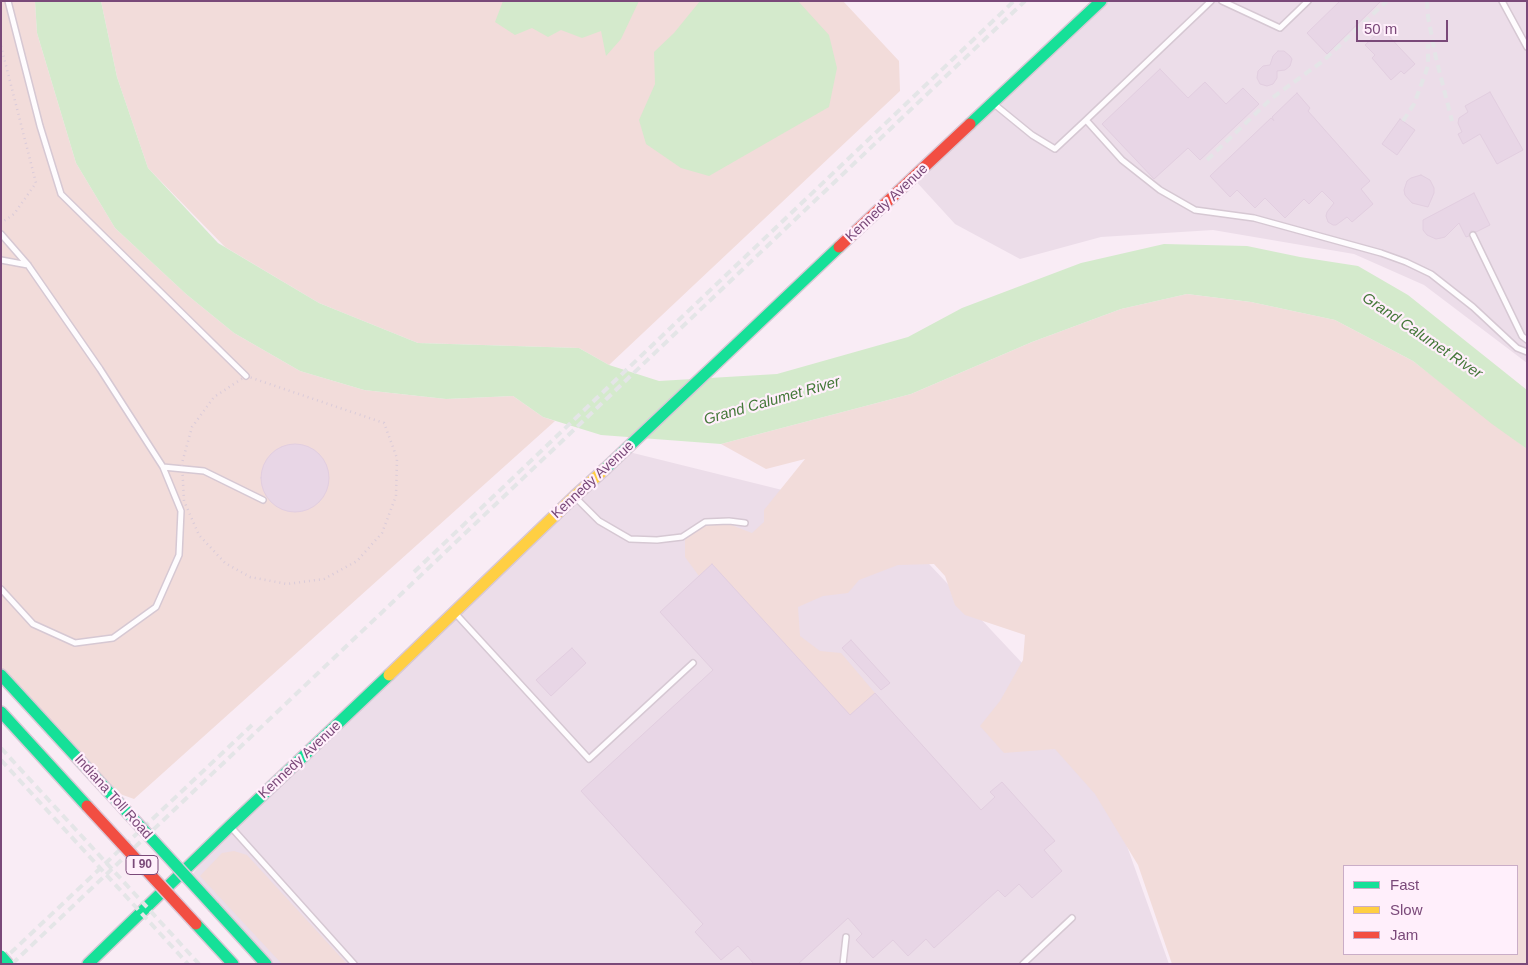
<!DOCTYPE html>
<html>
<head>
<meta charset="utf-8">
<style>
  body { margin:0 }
  #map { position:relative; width:1528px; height:965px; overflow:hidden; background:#f9ecf5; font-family:Arial,sans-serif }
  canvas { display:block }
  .frame { position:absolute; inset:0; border:2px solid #7a4979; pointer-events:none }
  .legend { position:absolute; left:1343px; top:865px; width:175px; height:90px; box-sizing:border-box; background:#ffeffb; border:1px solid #caadc7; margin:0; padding:6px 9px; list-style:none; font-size:15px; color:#7a4979 }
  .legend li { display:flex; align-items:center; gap:10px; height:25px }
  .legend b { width:25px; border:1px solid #caadc7 }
  .scale { position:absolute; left:1356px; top:20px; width:92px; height:22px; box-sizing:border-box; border:2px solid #7a4979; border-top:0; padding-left:6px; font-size:15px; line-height:18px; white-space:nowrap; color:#7a4979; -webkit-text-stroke:4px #ffeffb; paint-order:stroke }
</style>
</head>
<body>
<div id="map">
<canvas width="1528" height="965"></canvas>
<div class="frame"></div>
<ul class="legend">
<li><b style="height:6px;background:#16e098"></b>Fast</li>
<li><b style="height:6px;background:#ffcf43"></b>Slow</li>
<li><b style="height:6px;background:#f24e42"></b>Jam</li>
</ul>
<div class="scale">50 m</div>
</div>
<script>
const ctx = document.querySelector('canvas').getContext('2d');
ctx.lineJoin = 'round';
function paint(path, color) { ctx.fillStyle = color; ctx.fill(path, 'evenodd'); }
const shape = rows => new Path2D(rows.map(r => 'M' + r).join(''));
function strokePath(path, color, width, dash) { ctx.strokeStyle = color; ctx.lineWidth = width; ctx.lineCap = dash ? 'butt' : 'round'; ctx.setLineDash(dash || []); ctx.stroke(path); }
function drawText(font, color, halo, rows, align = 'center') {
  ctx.font = font + ' Arial,sans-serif'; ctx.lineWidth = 4.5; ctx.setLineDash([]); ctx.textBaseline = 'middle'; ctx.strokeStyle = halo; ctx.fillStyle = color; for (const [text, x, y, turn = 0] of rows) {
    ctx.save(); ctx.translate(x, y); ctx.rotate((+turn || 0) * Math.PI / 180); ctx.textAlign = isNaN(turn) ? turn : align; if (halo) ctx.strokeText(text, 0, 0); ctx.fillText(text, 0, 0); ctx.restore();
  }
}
const industrial = shape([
  [1099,1,1527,1,1527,363,1424,285,1354,254,1213,230,1101,237,1020,259,955,224,912,177],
  [625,451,883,515,1086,731,1169,964,266,964,191,876,230,826]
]);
const green = shape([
  [1,1,35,1,37,33,76,163,115,228,186,294,234,333,300,371,364,390,446,399,513,396,543,417,555,421,134,799,106,789,1,675],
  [101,1,843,1,899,61,900,91,609,365,579,348,418,343,319,303,225,247,148,168,117,77],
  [1187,294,1251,302,1335,320,1413,361,1527,449,1527,964,1172,964,1138,865,1095,794,1055,749,1004,753,980,726,1000,701,1023,660,1025,635,965,615,955,605,945,576,934,564,898,565,859,580,848,593,823,596,798,607,800,636,820,651,841,653,875,693,850,715,712,564,699,576,685,557,685,535,701,524,726,523,752,533,764,522,764,510,805,459,766,469,721,444,911,394,1032,342,1121,309],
  [1344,866,1517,866,1517,954,1344,954],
  [234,851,247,855,347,964,282,964,200,876,222,853]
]);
const water = shape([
  [35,1,101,1,117,77,148,168,218,243,319,303,418,343,579,348,609,365,659,381,777,374,908,337,962,308,1081,263,1164,244,1247,246,1300,257,1358,266,1408,295,1527,390,1527,449,1492,424,1413,361,1335,320,1251,302,1187,294,1121,309,1032,342,911,394,721,444,601,435,543,417,513,396,446,399,364,390,300,371,234,333,186,294,115,228,76,163,37,33],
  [503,1,639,1,621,39,606,56,601,31,582,38,561,30,548,37,532,28,515,35,495,22],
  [700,1,798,1,829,35,837,68,829,107,709,176,681,168,646,144,639,120,655,84,654,52,674,33]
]);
const building = shape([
  [1340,1,1381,1,1327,54,1307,33,1340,1],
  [1382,29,1415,64,1404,74,1401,71,1391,80,1372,58,1375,55,1365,45,1382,29],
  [1278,51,1284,51,1290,56,1292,59,1290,66,1285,70,1277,71,1277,78,1273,84,1267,86,1260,84,1257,78,1258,71,1263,66,1270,65,1273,56,1278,51],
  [1160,69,1188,98,1205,82,1226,104,1243,88,1259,104,1200,160,1188,148,1154,179,1102,124,1160,69],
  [1490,92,1523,150,1497,164,1480,134,1463,144,1458,134,1462,132,1458,123,1459,118,1468,112,1465,106,1490,92],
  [1297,93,1310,108,1308,111,1370,181,1361,189,1373,204,1352,222,1347,217,1336,225,1333,225,1328,222,1326,216,1327,212,1334,203,1322,191,1309,204,1304,199,1285,218,1265,198,1255,208,1237,190,1230,197,1210,176,1271,118,1274,121,1272,117,1297,93],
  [1400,119,1415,130,1397,155,1382,144,1400,119],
  [1421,175,1430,180,1434,188,1434,193,1428,207,1412,203,1405,195,1404,190,1407,181,1411,178,1421,175],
  [1474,193,1490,225,1476,232,1471,231,1469,236,1466,237,1459,223,1445,237,1441,238,1436,239,1427,235,1423,230,1423,220,1474,193],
  '261 478a34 34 0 1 1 68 0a34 34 0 1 1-68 0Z',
  [712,564,850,715,875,693,981,810,995,797,990,792,1002,782,1055,841,1044,850,1062,871,1032,898,1019,884,1005,897,998,890,934,948,926,939,908,956,893,940,873,958,856,940,862,934,848,918,798,964,754,964,738,946,721,960,695,932,703,924,581,791,713,670,660,612,712,564],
  [851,640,890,683,881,690,842,648,851,640],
  [572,648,586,663,551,696,536,680,572,648]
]);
const path = shape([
  [1,46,36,183,14,214,1,223],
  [246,376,384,423,397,458,396,496,382,533,357,561,324,579,287,584,250,577,225,563,199,535,184,501,182,463,192,427,214,397,246,376]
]);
const lane = shape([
  [8,1,40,126,61,194,246,376],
  [1222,1,1280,28,1308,1],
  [1502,1,1527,47],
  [994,104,1032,135,1055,149,1086,120,1122,160,1160,190,1195,210,1254,218,1381,253,1406,262,1431,274,1473,307,1517,348,1527,352],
  [1086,120,1211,1],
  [1,234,28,265,100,369,163,467,181,511,179,555,156,607,113,638,75,643,33,624,1,589],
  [1473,235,1522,336,1527,340],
  [1,260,28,265],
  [163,467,204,471,263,500],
  [575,497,599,521,630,539,657,540,682,537,705,522,729,521,745,523],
  [455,613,589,759,693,663],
  [230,826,354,964],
  [843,964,846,937],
  [1023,964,1072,918]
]);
const fast = shape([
  [970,124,1101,1],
  [605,469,839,247],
  [1,675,106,789],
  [1,712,87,806],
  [214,907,266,964],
  [196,924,233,964],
  [88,964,230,826,389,675]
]);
const slow = shape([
  [389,675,575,496,605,469]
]);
const jam = shape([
  [839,247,970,124]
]);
const rail = shape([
  [1427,1,1428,17,1436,58,1452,121],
  [1403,121,1414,104,1428,66,1428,44],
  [1207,160,1272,98,1323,61,1387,1],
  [414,572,1014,1],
  [1,748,199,964],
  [1,760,188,964],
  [1,962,252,725],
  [12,964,1025,1]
]);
const fastBridge = shape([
  [106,789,214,907],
  [1,956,8,964]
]);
const jamBridge = shape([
  [87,806,196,924]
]);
const shields = [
  [142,865,32]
];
const shieldNames = [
  ["I 90",142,865]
];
const streetNames = [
  ["Kennedy Avenue",887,203,-43],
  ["Kennedy Avenue",593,480,-43],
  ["Kennedy Avenue",300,760,-43],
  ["Indiana Toll Road",113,797,48]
];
const waterNames = [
  ["Grand Calumet River",1422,336,34],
  ["Grand Calumet River",772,401,-16]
];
paint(industrial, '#ecdde9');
paint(green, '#f2dcda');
paint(water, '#d4eacc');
paint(building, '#e8d6e6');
strokePath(building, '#e2cee0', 1);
strokePath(lane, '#d6c8d3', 8);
strokePath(fast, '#d8c8d5', 14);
strokePath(slow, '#d8c8d5', 14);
strokePath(jam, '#d8c8d5', 14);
strokePath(path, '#dacbd9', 2.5, [1, 4]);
strokePath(lane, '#fefcfe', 5);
strokePath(fast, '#16e098', 11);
strokePath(slow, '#ffcf43', 11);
strokePath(jam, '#f24e42', 11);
strokePath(rail, '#e4e5e7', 4, [8, 5]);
strokePath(fastBridge, '#dac9d8', 14, []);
strokePath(jamBridge, '#dac9d8', 14, []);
strokePath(fastBridge, '#16e098', 11);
strokePath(jamBridge, '#f24e42', 11);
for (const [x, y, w] of shields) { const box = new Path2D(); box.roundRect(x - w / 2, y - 9.5, w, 19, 4); ctx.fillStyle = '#ffeffb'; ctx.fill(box); strokePath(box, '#7a4979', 1); }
drawText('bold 12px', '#7a4979', null, shieldNames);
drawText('14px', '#7a4979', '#ffeffb', streetNames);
drawText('italic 15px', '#447839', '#ffeffb', waterNames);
</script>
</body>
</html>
